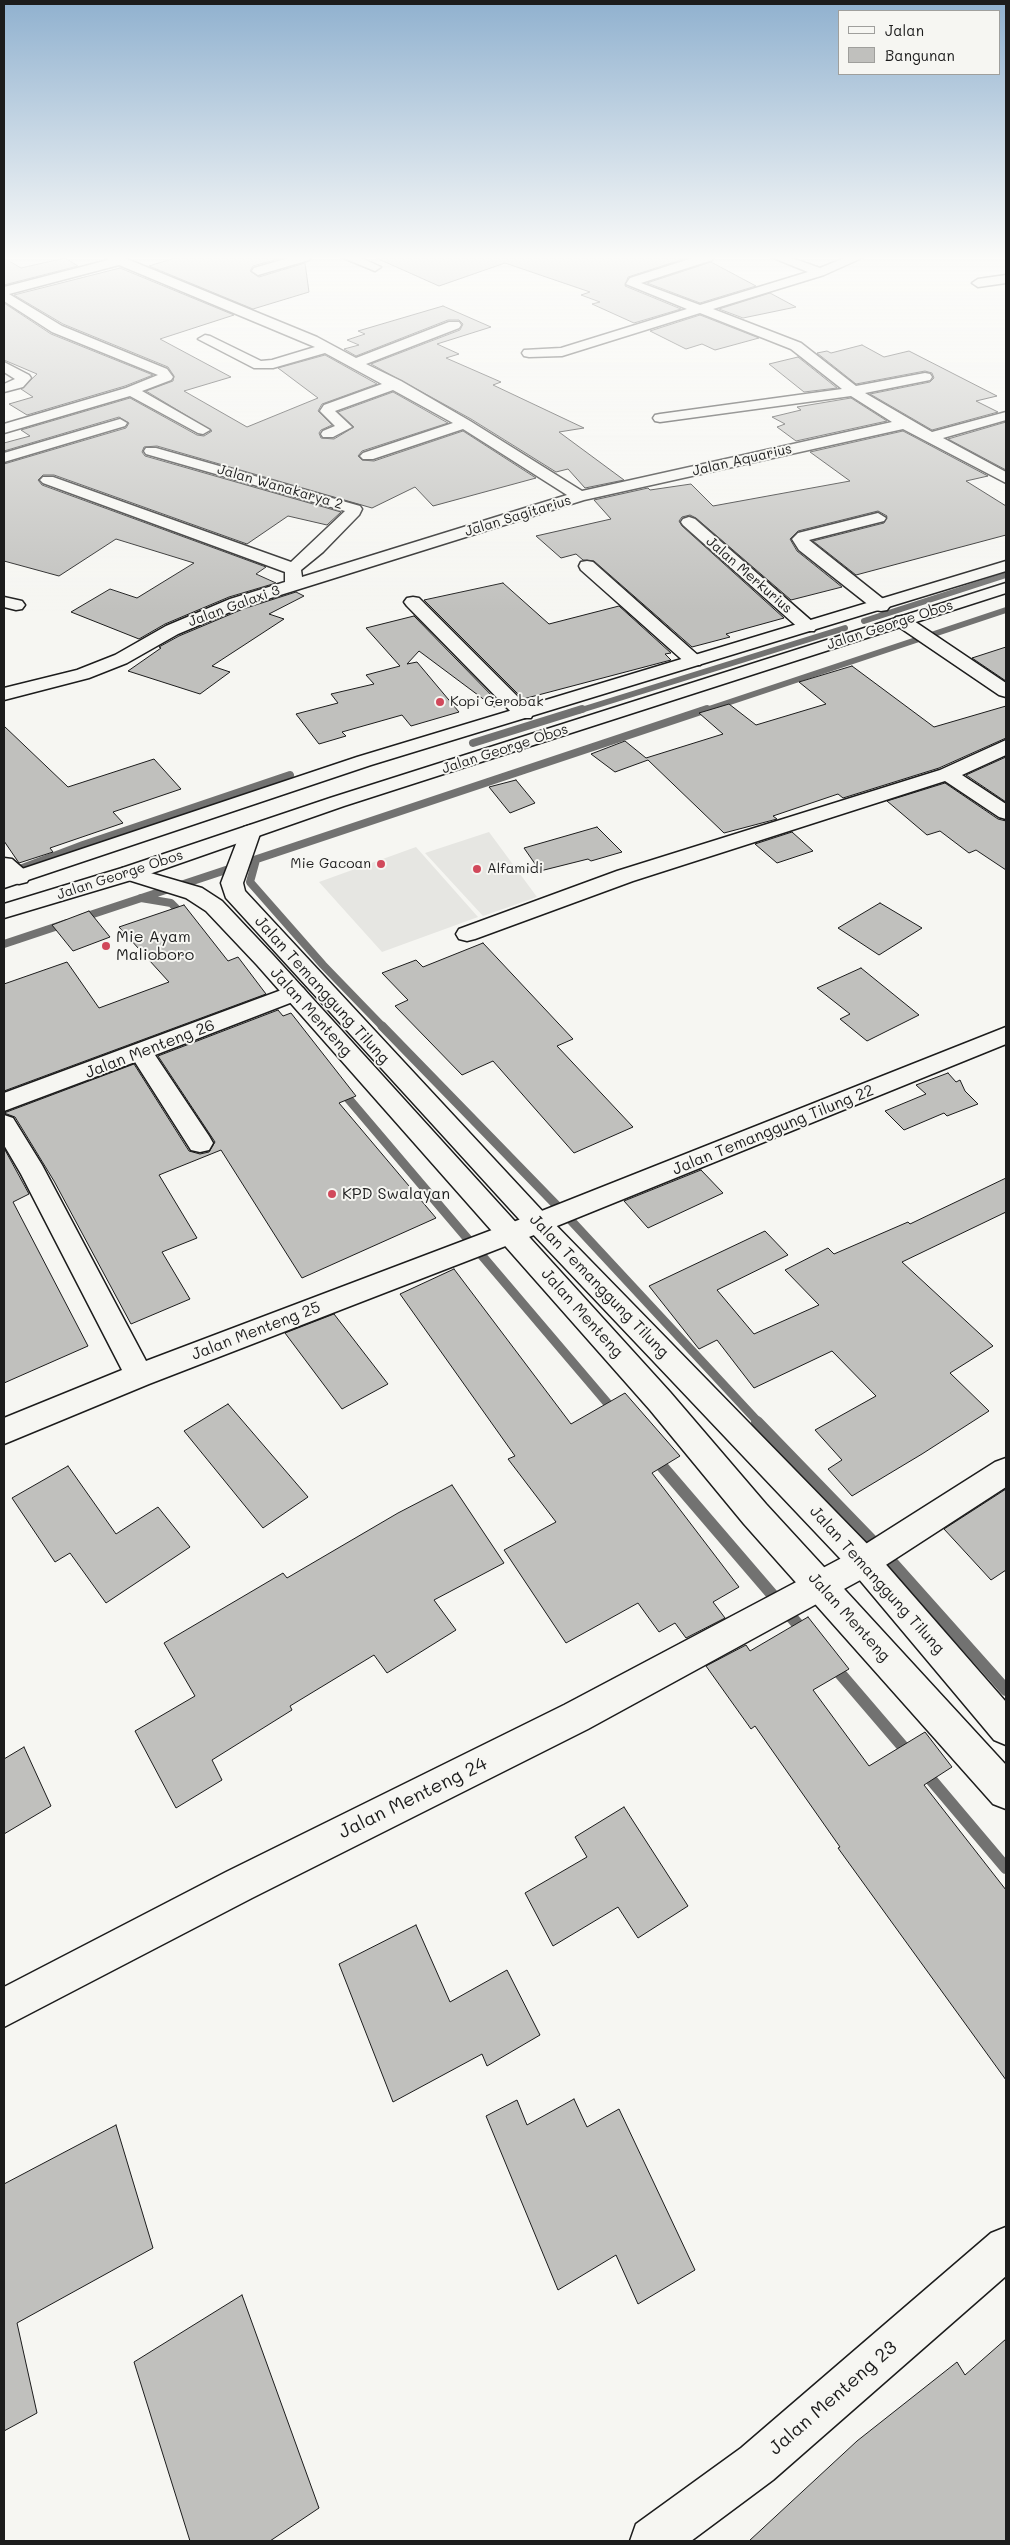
<!DOCTYPE html>
<html>
<head>
<meta charset="utf-8">
<style>
  body { margin:0 }
  #map { position:relative; width:1010px; height:2545px; overflow:hidden; background:#f6f6f2; font-family:Mali,sans-serif }
  canvas { display:block }
  .frame { position:absolute; inset:0; border:5px solid #1c1c1c; pointer-events:none }
  .legend { position:absolute; left:838px; top:10px; width:162px; height:65px; box-sizing:border-box; background:#f6f6f2; border:1px solid #9f9f9c; margin:0; padding:6px 9px; list-style:none; font-size:15px; color:#1c1c1c }
  .legend li { display:flex; align-items:center; gap:10px; height:25px }
  .legend b { width:25px; border:1px solid #9f9f9c }
</style>
</head>
<body>
<div id="map">
<canvas width="1010" height="2545"></canvas>
<div class="frame"></div>
<ul class="legend">
<li><b style="height:6px;background:#f6f6f2"></b>Jalan</li>
<li><b style="height:14px;background:#c0c0bd"></b>Bangunan</li>
</ul>
</div>
<script>
const ctx = document.querySelector('canvas').getContext('2d');
ctx.lineJoin = 'round';
function paint(path, color) { ctx.fillStyle = color; ctx.fill(path, 'evenodd'); }
const shape = rows => new Path2D(rows.map(r => 'M' + r).join(''));
function strokePath(path, color, width, dash) { ctx.strokeStyle = color; ctx.lineWidth = width; ctx.lineCap = dash ? 'butt' : 'round'; ctx.setLineDash(dash || []); ctx.stroke(path); }
function drawText(font, color, halo, rows, align = 'center') {
  ctx.font = font + ' Mali,sans-serif'; ctx.lineWidth = 4; ctx.setLineDash([]); ctx.textBaseline = 'middle'; ctx.strokeStyle = halo; ctx.fillStyle = color; for (const [text, x, y, turn = 0] of rows) {
    ctx.save(); ctx.translate(x, y); ctx.rotate((+turn || 0) * Math.PI / 180); ctx.textAlign = isNaN(turn) ? turn : align; if (halo) ctx.strokeText(text, 0, 0); ctx.fillText(text, 0, 0); ctx.restore();
  }
}
const built = shape([
  [489,832,537,897,483,916,425,853],
  [416,847,478,917,382,952,319,882]
]);
const streamFar3 = shape([
  [864,621,1006,575],
  [578,711,845,628],
  [703,711,1006,610]
]);
const streamFar2 = shape([
  [473,743,582,709],
  [256,860,250,882,323,965,383,1027],
  [251,861,707,709],
  [4,875,83,845,290,775],
  [141,898,171,903,184,916],
  [81,918,238,866],
  [4,944,67,923]
]);
const streamFar1 = shape([
  [382,1026,564,1213,759,1423],
  [341,1090,615,1412]
]);
const stream = shape([
  [757,1422,882,1551,1006,1690],
  [654,1457,806,1634],
  [832,1664,910,1755],
  [923,1770,1006,1868]
]);
const building = shape([
  [178,257,285,257,253,266,250,271,259,277,305,263,309,292,253,309,149,266,178,257],
  [374,257,690,257,628,277,625,286,681,309,634,323,592,304,600,302,581,295,590,292,505,263,439,286,374,257],
  [4,258,21,268,65,258,78,266,4,285,4,258],
  [711,262,756,286,700,303,647,283,711,262],
  [120,268,234,315,160,339,231,377,184,391,247,427,318,398,278,368,325,355,377,384,322,404,318,411,332,425,321,430,319,433,321,438,334,439,354,427,338,412,393,392,448,423,362,451,358,456,362,460,374,461,463,431,536,478,433,506,415,487,372,508,157,446,144,447,142,452,145,456,341,512,327,525,288,516,247,544,54,475,43,475,38,480,42,485,266,567,256,574,276,583,229,597,165,624,139,639,71,612,110,589,137,598,194,563,116,539,59,576,4,561,4,464,126,428,129,423,119,417,4,451,4,443,30,436,21,430,130,398,197,435,204,436,212,431,146,391,173,381,174,376,168,367,63,324,14,295,120,268],
  [770,293,796,307,743,318,719,309,770,293],
  [4,303,51,334,153,375,125,386,27,415,9,404,33,397,21,389,37,374,4,360,4,303],
  [443,306,491,327,437,344,459,354,446,358,501,382,493,385,584,428,559,432,624,480,585,488,568,469,556,472,471,419,371,364,460,330,463,324,459,320,448,320,356,356,344,349,359,345,347,340,365,334,358,331,443,306],
  [700,315,759,338,715,350,702,344,686,349,650,331,700,315],
  [862,345,884,357,909,351,997,396,976,401,998,412,932,430,870,394,930,382,934,378,932,373,925,371,856,384,817,353,827,351,831,353,862,345],
  [798,357,837,388,804,392,769,364,798,357],
  [851,398,887,421,796,441,777,427,785,424,772,417,801,410,797,407,851,398],
  [1006,422,1006,470,948,439,1006,422],
  [903,431,988,476,966,481,1006,506,1006,535,856,575,813,541,884,523,887,516,878,511,798,531,790,539,797,551,842,587,791,600,696,518,690,515,682,517,679,521,682,526,784,618,726,634,730,637,692,647,594,561,583,560,576,554,561,558,536,536,611,519,594,500,648,488,650,490,691,484,713,506,850,481,810,452,903,431],
  [503,583,549,624,619,606,671,653,665,654,671,660,523,699,424,600,503,583],
  [296,592,304,596,269,614,284,619,212,666,230,672,200,694,128,671,161,648,159,647,179,636,243,609,296,592],
  [414,616,501,705,494,707,419,651,407,664,417,662,459,712,411,726,402,715,342,732,346,736,319,744,296,714,338,703,331,694,374,684,366,675,400,666,366,628,414,616],
  [1006,647,1006,681,972,658,1006,647],
  [852,666,934,727,1006,706,1006,738,939,768,843,798,838,794,773,816,777,819,724,833,648,760,615,772,591,754,625,741,646,758,723,734,699,713,729,704,756,725,826,704,799,682,852,666],
  [4,726,68,787,154,759,181,789,113,812,123,823,50,848,53,852,19,863,4,841,4,726],
  [1006,757,1006,802,966,775,1006,757],
  [516,780,535,803,510,813,489,787,516,780],
  [945,783,998,819,1006,821,1006,870,976,850,969,853,940,831,927,835,887,801,945,783],
  [597,827,622,852,591,861,588,859,540,871,524,848,597,827],
  [792,832,813,851,777,863,755,844,792,832],
  [880,903,922,928,879,955,838,928,880,903],
  [184,905,228,961,238,957,266,994,4,1091,4,984,67,962,99,1008,169,982,119,927,184,905],
  [89,911,110,937,73,951,52,925,89,911],
  [483,943,573,1039,557,1046,633,1127,574,1153,493,1061,462,1075,395,1006,408,1000,382,973,416,960,423,967,483,943],
  [861,968,919,1015,867,1041,840,1019,850,1014,817,988,861,968],
  [278,1010,283,1016,291,1013,356,1096,339,1103,436,1218,302,1278,221,1150,159,1175,197,1238,162,1252,190,1299,131,1324,54,1181,15,1117,4,1113,134,1064,189,1151,200,1154,209,1152,215,1142,158,1056,278,1010],
  [948,1073,956,1082,960,1080,965,1091,978,1104,947,1116,944,1113,904,1130,885,1111,926,1094,916,1085,948,1073],
  [4,1148,29,1194,13,1202,88,1346,4,1383,4,1148],
  [701,1170,723,1193,648,1228,624,1201,701,1170],
  [1006,1178,1006,1212,902,1262,993,1346,950,1373,989,1411,922,1454,852,1496,828,1469,842,1460,815,1430,876,1396,832,1351,754,1388,717,1340,699,1349,649,1286,765,1231,788,1255,717,1290,754,1334,819,1305,785,1270,828,1248,834,1254,908,1222,910,1224,1006,1178],
  [454,1269,571,1424,625,1393,680,1456,652,1473,739,1587,713,1602,725,1618,686,1638,675,1623,659,1632,638,1603,566,1643,504,1550,556,1522,508,1459,515,1456,400,1294,454,1269],
  [334,1314,388,1384,342,1409,285,1333,334,1314],
  [228,1404,308,1497,263,1528,184,1431,228,1404],
  [68,1466,116,1534,158,1507,190,1547,106,1603,70,1553,55,1562,12,1498,68,1466],
  [452,1485,504,1563,434,1600,456,1630,387,1673,374,1655,290,1706,292,1710,212,1760,222,1780,176,1808,135,1731,195,1696,164,1643,283,1573,287,1578,398,1513,452,1485],
  [1006,1489,1006,1570,991,1580,944,1529,1006,1489],
  [808,1617,849,1669,813,1690,869,1766,925,1732,952,1767,924,1785,1006,1890,1006,2080,838,1848,840,1847,755,1726,751,1729,706,1666,746,1645,750,1651,808,1617],
  [24,1747,51,1806,4,1834,4,1759,24,1747],
  [624,1807,688,1906,638,1938,618,1907,553,1946,525,1893,587,1857,575,1837,624,1807],
  [416,1925,450,2002,507,1970,540,2035,487,2066,482,2054,393,2102,339,1964,416,1925],
  [574,2099,587,2127,619,2109,695,2270,638,2304,616,2255,558,2290,486,2116,517,2100,527,2125,574,2099],
  [116,2125,153,2248,17,2323,37,2413,4,2431,4,2184,116,2125],
  [242,2295,319,2508,270,2541,190,2541,134,2362,242,2295],
  [1006,2339,1006,2541,749,2541,857,2441,957,2362,965,2375,1006,2339]
]);
const street = shape([
  [105,257,122,257,317,337,356,358,449,322,459,322,461,325,459,328,366,364,401,381,470,421,582,491,892,422,851,396,660,422,655,421,653,418,655,415,660,414,842,389,791,349,700,313,562,356,529,357,524,356,522,353,524,350,561,348,687,309,626,284,630,278,696,257,714,257,712,260,641,283,700,305,808,272,771,257,789,257,820,268,847,257,864,257,824,275,713,309,801,343,856,386,925,373,930,374,932,377,930,380,865,393,932,432,1006,412,1006,420,943,438,1006,472,1006,483,903,429,584,500,242,607,178,634,127,663,89,678,4,700,4,688,77,670,115,655,166,626,230,599,285,582,285,572,43,483,40,480,43,477,53,477,291,562,345,511,146,454,144,451,146,448,156,448,360,506,362,509,359,515,323,552,301,570,302,577,567,495,463,429,373,459,363,459,360,456,363,453,453,423,393,390,335,411,352,427,333,437,323,437,321,434,323,431,335,426,320,411,324,405,382,384,325,353,273,368,254,368,198,339,205,335,210,336,261,361,272,360,315,347,119,265,9,294,62,326,167,369,173,377,171,380,142,391,210,430,203,434,198,433,130,396,4,433,4,424,126,388,158,375,52,332,4,301,4,287,108,260,105,257],
  [292,257,311,257,309,260,258,275,252,271,254,268,292,257],
  [341,257,359,257,381,267,375,271,341,257],
  [1006,275,1006,283,978,287,972,283,978,279,1006,275],
  [4,362,29,375,31,378,23,387,4,392,4,384,15,379,4,372,4,362],
  [120,419,127,423,125,426,4,462,4,453,120,419],
  [878,513,886,518,884,521,809,540,887,602,890,606,887,610,881,611,875,610,799,550,792,539,798,533,878,513],
  [689,517,695,519,814,623,817,627,814,631,802,631,683,525,681,522,683,519,689,517],
  [587,561,593,562,700,657,703,661,700,665,688,665,581,570,579,566,581,562,587,561],
  [4,597,22,601,25,605,22,609,16,610,4,607,4,597],
  [413,597,419,598,531,710,533,714,531,718,517,718,407,606,404,602,407,598,413,597],
  [902,616,908,617,1006,683,1006,697,999,695,896,625,893,621,896,617,902,616],
  [1006,740,1006,755,962,775,1006,804,1006,819,999,817,945,781,633,881,475,939,467,941,459,939,456,934,459,929,617,871,940,770,1006,740],
  [295,985,303,988,307,993,303,998,155,1055,209,1136,213,1143,209,1150,200,1152,191,1150,135,1062,4,1111,4,1093,295,985],
  [1006,1027,1006,1044,547,1230,149,1384,4,1444,4,1418,122,1370,21,1174,4,1145,4,1115,13,1118,42,1165,146,1361,529,1216,1006,1027],
  [1006,1458,1006,1487,875,1572,588,1729,252,1898,4,2027,4,1987,226,1872,564,1705,853,1552,995,1462,1006,1458],
  [1006,2227,1006,2276,773,2480,691,2541,630,2541,636,2524,741,2448,991,2233,1006,2227]
]);
const secondary = shape([
  [251,825,258,827,261,831,243,883,245,891,547,1216,875,1552,1006,1702,1006,1745,994,1740,853,1572,529,1230,226,898,221,883,241,831,244,827,251,825],
  [4,858,12,859,27,872,30,877,27,882,19,884,11,882,4,875,4,858],
  [130,867,202,888,222,901,273,955,670,1392,766,1504,1006,1765,1006,1809,993,1804,744,1524,650,1410,257,965,206,911,186,898,122,878,119,873,122,868,130,867]
]);
const primary = shape([
  [1006,561,1006,571,371,765,4,888,4,875,357,757,1006,561],
  [1006,583,1006,593,344,806,138,878,4,918,4,904,122,868,330,798,1006,583]
]);
const markers = [
  [440,702,5,"#d1495b"],
  [381,864,5,"#d1495b"],
  [477,869,5,"#d1495b"],
  [106,946,5,"#d1495b"],
  [332,1194,5,"#d1495b"]
];
const farStreetnames = [
  ["Jalan Aquarius",742,460,-13],
  ["Jalan Wanakarya 2",280,487,16],
  ["Jalan Sagitarius",518,516,-17],
  ["Jalan Merkurius",749,575,41],
  ["Jalan Galaxi 3",234,606,-20],
  ["Jalan George Obos",890,625,-18],
  ["Jalan George Obos",505,749,-18],
  ["Jalan George Obos",120,875,-18]
];
const farPoinames = [
  ["Kopi Gerobak",450,702],
  ["Mie Gacoan",371,864,"right"],
  ["Alfamidi",487,869]
];
const poiNames = [
  ["Mie Ayam",116,937],
  ["Malioboro",116,955],
  ["KPD Swalayan",342,1194]
];
const streetNames = [
  ["Jalan Temanggung Tilung",322,990,48],
  ["Jalan Menteng",311,1012,48],
  ["Jalan Menteng 26",150,1049,-21],
  ["Jalan Temanggung Tilung 22",773,1130,-22],
  ["Jalan Temanggung Tilung",599,1286,46],
  ["Jalan Menteng",582,1313,48],
  ["Jalan Menteng 25",256,1331,-21],
  ["Jalan Temanggung Tilung",877,1580,48],
  ["Jalan Menteng",849,1617,48]
];
const nearStreetnames = [
  ["Jalan Menteng 24",413,1798,-26],
  ["Jalan Menteng 23",833,2398,-41]
];
paint(built, '#e6e6e2');
strokePath(streamFar3, '#727271', 6);
strokePath(streamFar2, '#727271', 8);
strokePath(streamFar1, '#727271', 9);
strokePath(stream, '#727271', 12);
paint(building, '#c0c0bd');
strokePath(building, '#1c1c1c', 1);
strokePath(street, '#1c1c1c', 3);
strokePath(secondary, '#1c1c1c', 3);
strokePath(primary, '#1c1c1c', 3);
paint(street, '#f6f6f2');
paint(secondary, '#f6f6f2');
paint(primary, '#f6f6f2');
const sky = ctx.createLinearGradient(0, 0, 0, 613);
sky.addColorStop(0, '#90b1cf');
sky.addColorStop(0.42, '#fbfbf9');
sky.addColorStop(1, '#fbfbf900');
ctx.fillStyle = sky;
ctx.fillRect(0, 0, 1010, 613);
for (const [x, y, r, color] of markers) { const dot = new Path2D(); dot.arc(x, y, r, 0, 2 * Math.PI); ctx.fillStyle = color; ctx.fill(dot); strokePath(dot, '#f6f6f2', 2); }
drawText('14px', '#1c1c1c', '#f6f6f2', farStreetnames);
drawText('14px', '#1c1c1c', '#f6f6f2', farPoinames, 'left');
drawText('16px', '#1c1c1c', '#f6f6f2', poiNames, 'left');
drawText('16px', '#1c1c1c', '#f6f6f2', streetNames);
drawText('19px', '#1c1c1c', '#f6f6f2', nearStreetnames);
</script>
</body>
</html>
